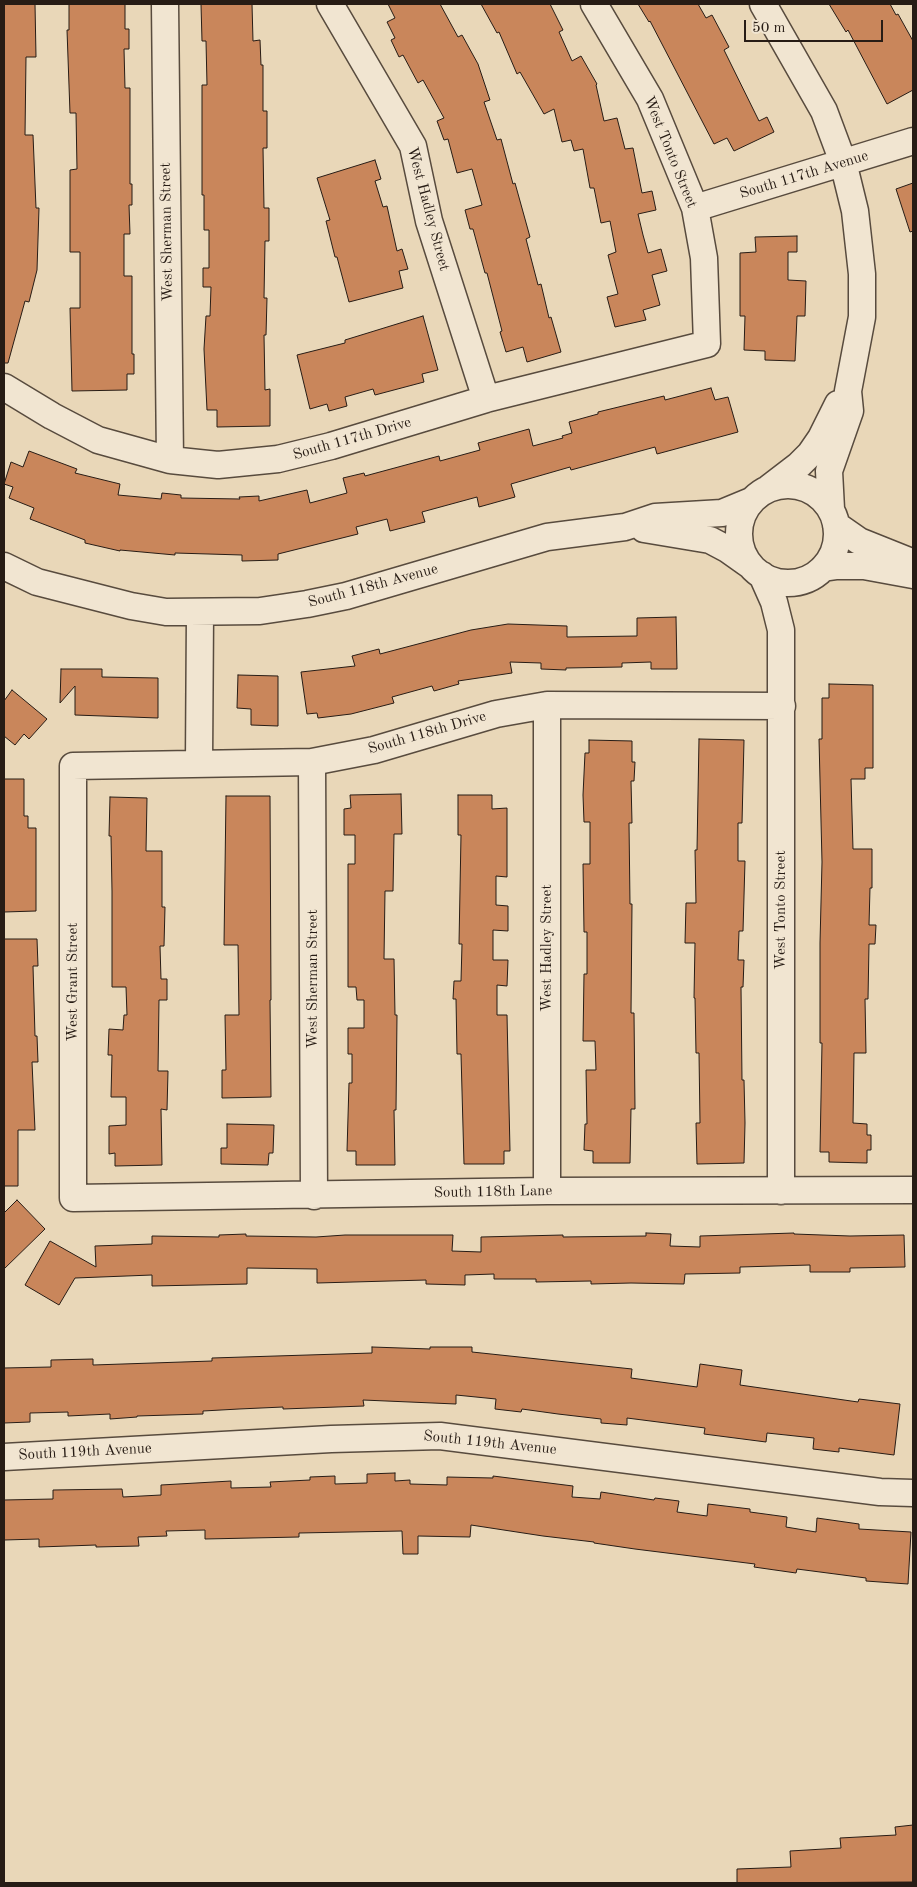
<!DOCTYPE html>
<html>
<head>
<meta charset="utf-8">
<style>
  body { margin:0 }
  #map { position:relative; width:917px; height:1887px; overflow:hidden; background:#e9d7b8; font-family:"Old Standard TT",serif }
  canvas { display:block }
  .frame { position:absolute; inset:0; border:5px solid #271c15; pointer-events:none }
  .scale { position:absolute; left:744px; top:20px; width:139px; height:22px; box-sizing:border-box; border:2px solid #271c15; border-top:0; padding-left:6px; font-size:15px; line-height:18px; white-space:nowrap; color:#271c15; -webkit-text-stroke:4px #f1e5d1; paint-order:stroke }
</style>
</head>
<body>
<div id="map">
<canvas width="917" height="1887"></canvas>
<div class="frame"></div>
<div class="scale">50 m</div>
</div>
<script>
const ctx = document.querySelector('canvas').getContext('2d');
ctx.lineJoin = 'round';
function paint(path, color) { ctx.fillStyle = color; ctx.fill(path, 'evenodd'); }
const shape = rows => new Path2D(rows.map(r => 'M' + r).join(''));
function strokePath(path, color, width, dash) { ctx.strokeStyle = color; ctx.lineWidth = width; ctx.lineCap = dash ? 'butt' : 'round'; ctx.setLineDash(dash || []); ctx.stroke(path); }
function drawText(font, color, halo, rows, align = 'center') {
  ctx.font = font + ' "Old Standard TT",serif'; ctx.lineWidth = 4; ctx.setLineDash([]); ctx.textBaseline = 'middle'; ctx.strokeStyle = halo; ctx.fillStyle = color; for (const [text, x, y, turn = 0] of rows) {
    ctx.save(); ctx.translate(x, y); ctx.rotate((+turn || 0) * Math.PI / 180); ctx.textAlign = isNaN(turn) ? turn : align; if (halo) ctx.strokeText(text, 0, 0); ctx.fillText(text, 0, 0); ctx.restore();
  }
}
const building = shape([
  [4,4,35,4,36,57,26,57,25,135,33,135,36,208,39,208,37,270,29,302,25,301,8,363,4,363,4,4],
  [69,4,125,4,125,29,129,29,129,49,124,49,125,88,130,88,130,184,132,184,132,205,129,205,130,234,124,234,124,276,132,276,132,354,134,354,134,374,127,374,127,390,72,391,70,308,80,308,80,252,70,252,70,170,77,169,76,113,70,113,67,30,69,30,69,4],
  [201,4,252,4,253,41,260,40,261,65,263,65,263,111,267,111,267,148,263,148,264,208,269,208,269,241,265,241,264,298,267,298,266,335,264,335,265,390,270,389,270,426,217,427,217,410,207,410,204,349,206,316,210,316,211,287,203,287,203,268,209,268,209,230,204,230,204,195,202,195,202,85,207,85,206,41,202,41,201,4],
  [388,4,440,4,458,37,462,35,478,64,490,100,484,102,497,140,501,139,513,184,515,183,530,237,526,239,538,285,541,284,549,318,551,317,561,352,527,362,523,347,506,352,500,332,502,331,487,273,485,273,473,229,470,229,465,210,482,205,472,169,457,173,448,139,444,140,437,121,444,118,423,80,418,83,403,55,399,57,391,40,395,38,387,22,395,18,388,4],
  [481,4,550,4,563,30,559,32,572,61,581,56,597,84,596,85,604,121,617,118,625,149,633,148,642,193,652,191,656,210,638,214,643,235,648,253,661,249,667,271,652,275,660,305,643,310,646,320,615,327,607,297,618,294,608,255,616,252,610,221,601,223,594,188,590,188,583,149,574,151,571,140,562,142,554,109,544,114,520,72,517,74,499,32,497,33,481,4],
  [638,4,698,4,706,18,712,15,729,47,724,50,759,121,767,117,774,132,734,151,727,138,714,144,650,21,649,22,638,4],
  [829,4,890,4,896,15,898,14,913,41,913,90,887,104,848,30,846,32,829,4],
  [375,160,381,179,375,181,383,207,387,206,397,251,402,249,408,269,399,271,403,288,349,302,337,257,335,257,326,221,330,220,317,178,375,160],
  [913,183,913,231,910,232,896,189,913,183],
  [797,236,797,252,788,252,788,280,806,281,805,316,797,316,795,361,765,360,765,351,744,350,745,316,740,316,740,253,756,252,755,237,797,236],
  [423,316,438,370,422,374,424,382,375,395,373,389,345,397,347,406,329,411,327,404,310,409,297,355,345,343,345,340,423,316],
  [711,388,715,400,728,397,738,432,657,454,655,447,571,470,570,467,511,484,515,497,479,507,477,497,422,512,425,522,390,531,387,519,356,527,358,534,278,554,278,560,242,561,242,555,175,553,175,555,120,550,120,551,85,543,85,540,30,519,34,508,9,498,13,487,4,484,11,462,23,467,29,451,77,469,75,473,120,484,118,495,161,499,162,493,181,495,181,498,240,499,239,497,259,496,259,501,307,490,310,503,347,493,343,478,364,473,365,476,439,456,440,461,480,450,478,443,529,429,533,446,563,438,562,436,572,433,569,422,598,414,598,412,664,396,665,400,711,388],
  [676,617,677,669,651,669,651,662,622,663,622,667,566,668,566,670,541,669,541,663,510,662,512,673,458,681,459,684,434,691,432,686,392,697,394,703,351,714,318,718,317,713,307,714,301,672,355,666,352,656,379,649,380,654,471,630,508,624,567,626,567,637,637,636,637,618,676,617],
  [61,669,102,669,102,677,158,678,158,718,75,715,75,686,60,703,61,669],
  [238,675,278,676,278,726,251,725,251,709,237,708,238,675],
  [829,684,873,685,873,768,865,768,865,779,851,779,853,849,872,849,872,888,870,888,869,925,876,925,875,944,869,944,868,999,865,999,866,1053,854,1053,853,1123,867,1124,867,1135,871,1135,871,1150,867,1150,867,1163,829,1162,829,1152,820,1152,822,1043,820,1043,820,943,822,862,819,739,822,739,822,698,829,698,829,684],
  [12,690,47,719,29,739,24,734,15,745,4,736,4,701,12,690],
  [699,739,744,740,742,823,738,823,738,861,745,861,743,931,739,931,738,960,744,960,743,987,741,987,742,1080,744,1080,745,1123,744,1163,697,1164,696,1123,700,1123,699,1053,696,1053,695,998,694,998,695,943,685,943,686,903,696,903,695,850,697,850,699,739],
  [589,740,632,741,632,762,635,762,634,781,631,781,632,823,629,823,630,904,632,904,631,1013,634,1013,635,1109,631,1109,630,1163,593,1163,593,1151,584,1150,585,1124,587,1124,586,1070,596,1070,595,1041,583,1041,584,974,587,974,587,932,584,932,583,864,590,864,590,822,584,822,583,795,585,753,589,753,589,740],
  [4,779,24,779,24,816,28,816,28,828,36,828,36,911,4,912,4,779],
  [401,794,402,834,394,834,393,891,385,891,384,959,394,959,395,1015,397,1015,396,1110,394,1110,395,1165,356,1165,356,1151,347,1151,349,1083,352,1083,352,1054,348,1054,348,1028,364,1028,364,1000,357,1000,356,987,348,987,348,864,355,864,355,835,344,835,344,809,351,808,350,795,401,794],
  [458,795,492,795,492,809,507,808,507,877,496,876,496,905,508,906,508,931,493,930,493,960,508,960,507,986,497,985,497,1015,507,1015,510,1151,504,1151,504,1164,464,1164,461,1054,457,1054,456,999,453,999,454,981,461,981,462,944,459,944,461,835,458,835,458,795],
  [226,796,270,796,271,1000,270,1000,271,1097,222,1098,222,1070,226,1070,225,1015,239,1015,238,945,224,945,226,796],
  [110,797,147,798,146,851,162,851,162,907,165,907,164,946,160,946,161,979,167,979,167,1000,159,1000,158,1071,168,1071,167,1110,161,1109,162,1165,115,1166,115,1153,109,1154,109,1126,126,1125,126,1097,111,1097,112,1055,108,1055,109,1029,123,1030,124,1015,127,1015,126,987,112,987,112,891,111,836,109,836,110,797],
  [4,939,37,939,38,966,33,966,35,1036,37,1036,38,1062,32,1062,35,1130,18,1130,18,1186,4,1186,4,939],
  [227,1124,274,1125,273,1153,269,1153,268,1165,221,1164,221,1148,227,1148,227,1124],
  [17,1200,45,1229,4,1269,4,1213,17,1200],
  [646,1233,671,1234,670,1246,700,1247,700,1236,794,1233,794,1234,850,1236,904,1235,905,1267,850,1268,850,1272,810,1272,810,1265,740,1267,740,1273,685,1274,684,1284,631,1283,591,1284,591,1281,536,1282,536,1279,494,1279,494,1274,465,1275,465,1285,426,1284,426,1280,317,1283,317,1269,247,1268,247,1284,152,1286,152,1275,75,1278,59,1305,25,1285,50,1241,96,1267,95,1246,152,1244,152,1236,219,1237,219,1235,246,1234,246,1236,316,1237,345,1235,453,1235,452,1251,481,1252,481,1237,563,1235,563,1237,646,1236,646,1233],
  [372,1347,430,1349,430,1347,472,1347,472,1352,632,1369,631,1378,697,1387,700,1364,742,1370,740,1385,858,1402,859,1399,900,1404,894,1455,839,1448,839,1452,813,1449,814,1438,786,1435,767,1433,766,1442,704,1434,705,1428,627,1418,627,1425,601,1423,601,1419,558,1414,522,1409,521,1412,495,1409,496,1399,456,1395,456,1404,363,1400,364,1406,283,1409,283,1407,239,1409,203,1411,203,1414,137,1416,137,1417,110,1419,110,1414,68,1416,68,1412,30,1413,30,1422,4,1423,4,1368,51,1367,51,1360,93,1359,93,1365,212,1361,212,1358,372,1353,372,1347],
  [395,1473,395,1481,410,1480,410,1484,447,1485,447,1477,493,1478,493,1476,573,1486,572,1497,600,1499,601,1492,654,1500,655,1498,679,1501,677,1512,707,1516,708,1504,750,1509,750,1512,787,1517,786,1527,816,1532,817,1518,859,1524,859,1529,911,1532,908,1584,866,1581,866,1578,797,1569,796,1573,754,1567,755,1564,635,1549,594,1543,594,1542,543,1536,471,1525,470,1537,418,1536,418,1554,403,1554,402,1531,299,1533,299,1537,205,1539,205,1530,166,1531,167,1536,138,1537,139,1546,96,1547,96,1545,39,1547,39,1539,4,1540,4,1500,53,1499,53,1490,122,1489,123,1497,161,1495,161,1485,231,1481,231,1488,271,1487,270,1482,310,1480,310,1477,335,1476,335,1484,367,1483,367,1474,395,1473],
  [913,1825,913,1882,737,1883,737,1869,791,1867,790,1851,841,1848,840,1838,896,1835,895,1827,913,1825]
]);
const minor = shape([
  [165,4,170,460],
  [330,4,413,146,429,221,486,399],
  [763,4,824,111,843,162,855,211,862,274,862,317,848,391,850,411,829,471,831,509],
  [695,208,913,141],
  [4,387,52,416,98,440,170,460,218,465,278,459,331,446,486,399,707,344,704,258,695,208,650,99,594,4],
  '739 534a49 49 0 1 1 98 0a49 49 0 1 1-98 0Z',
  [769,488,799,465,810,454,821,438,838,404],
  [836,525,859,541,909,561],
  [644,529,710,540,727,549,751,566],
  [4,566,37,582,131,606,166,612,260,611,307,604,346,596,547,537,625,527,655,517,722,513,751,501],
  [823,568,837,566,864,566,913,575],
  [762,575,774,602,781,630,781,1191],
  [547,705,547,1191],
  [782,706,547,705,496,714,374,750,312,762,73,766,73,1198,547,1191,913,1190],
  [199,762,200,613],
  [312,762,314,1196],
  [4,1457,331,1439,440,1436,880,1492,913,1493]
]);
const streetNames = [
  ["West Tonto Street",670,152,68],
  ["South 117th Avenue",804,175,-17],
  ["West Hadley Street",428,209,75],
  ["West Sherman Street",167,232,-91],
  ["South 117th Drive",352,439,-16],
  ["South 118th Avenue",373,586,-15],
  ["South 118th Drive",427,733,-16],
  ["West Tonto Street",781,910,-90],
  ["West Hadley Street",547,948,-90],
  ["West Sherman Street",313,979,-90],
  ["West Grant Street",73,982,-90],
  ["South 118th Lane",493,1192,-1],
  ["South 119th Avenue",490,1443,6],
  ["South 119th Avenue",85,1452,-3]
];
paint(building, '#c9865b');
strokePath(building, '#271c15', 1);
strokePath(minor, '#584b3e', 29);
strokePath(minor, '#f1e5d1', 26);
drawText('15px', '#271c15', '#f1e5d1', streetNames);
</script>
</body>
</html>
